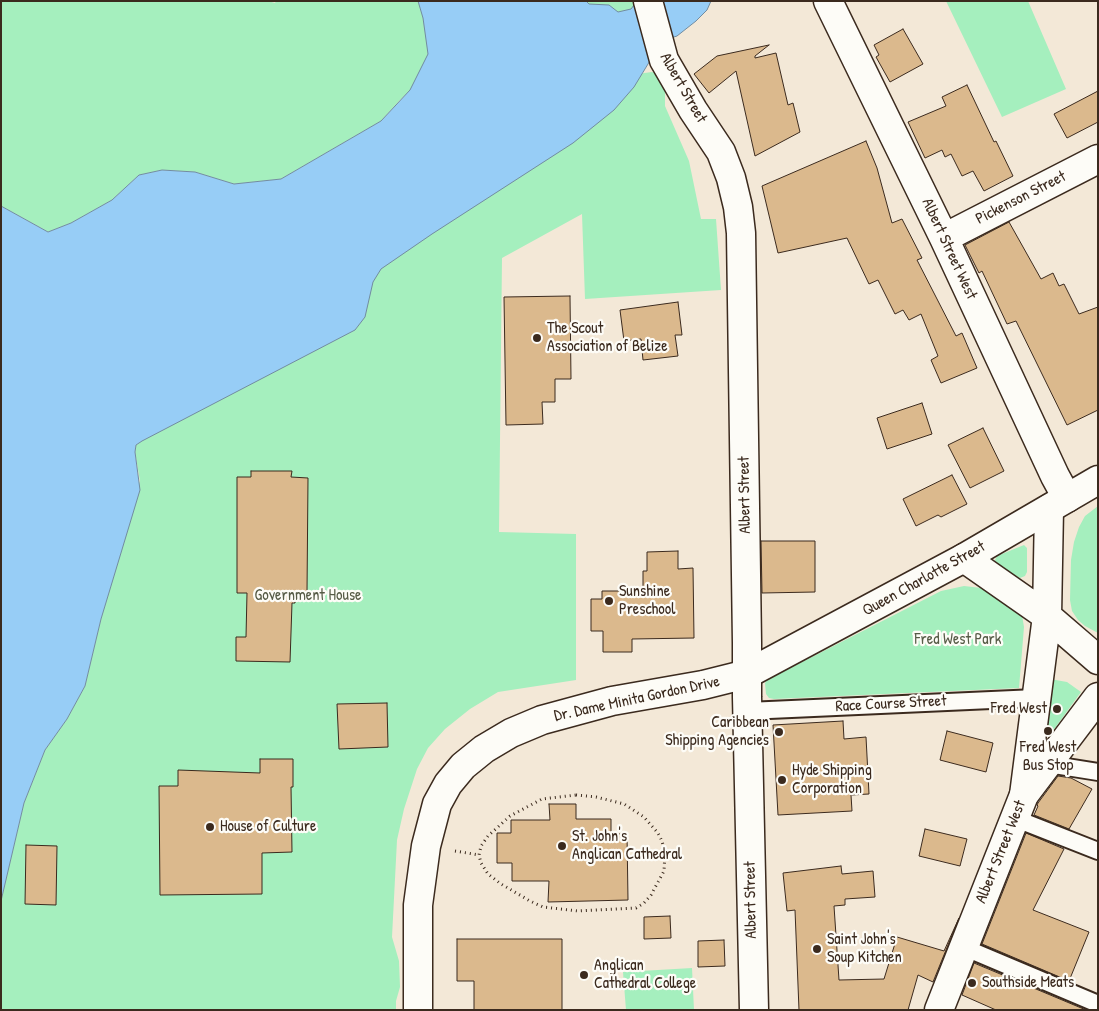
<!DOCTYPE html>
<html>
<head>
<meta charset="utf-8">
<style>
  body { margin:0 }
  #map { position:relative; width:1099px; height:1011px; overflow:hidden; background:#f3e8d7; font-family:"Patrick Hand",sans-serif }
  canvas { display:block }
  .frame { position:absolute; inset:0; border:2px solid #3b2a1e; pointer-events:none }
</style>
</head>
<body>
<div id="map">
<canvas width="1099" height="1011"></canvas>
<div class="frame"></div>
</div>
<script>
const ctx = document.querySelector('canvas').getContext('2d');
ctx.lineJoin = 'round';
function paint(path, color) { ctx.fillStyle = color; ctx.fill(path, 'evenodd'); }
const shape = rows => new Path2D(rows.map(r => 'M' + r).join(''));
function strokePath(path, color, width, dash) { ctx.strokeStyle = color; ctx.lineWidth = width; ctx.lineCap = dash ? 'butt' : 'round'; ctx.setLineDash(dash || []); ctx.stroke(path); }
function drawText(font, color, halo, rows, align = 'center') {
  ctx.font = font + ' "Patrick Hand",sans-serif'; ctx.lineWidth = 4.5; ctx.setLineDash([]); ctx.textBaseline = 'middle'; ctx.strokeStyle = halo; ctx.fillStyle = color; for (const [text, x, y, turn = 0] of rows) {
    ctx.save(); ctx.translate(x, y); ctx.rotate((+turn || 0) * Math.PI / 180); ctx.textAlign = isNaN(turn) ? turn : align; if (halo) ctx.strokeText(text, 0, 0); ctx.fillText(text, 0, 0); ctx.restore();
  }
}
const green = shape([
  [1,1,268,1,275,3,276,1,488,1,492,14,400,100,381,121,281,179,234,184,195,172,162,170,139,175,112,200,71,223,48,232,1,206],
  [557,1,637,1,629,18],
  [946,1,1028,1,1066,89,1002,117],
  [652,72,658,74,662,81,665,91,665,106,689,161,701,219,716,219,721,290,585,299,582,214,502,258,499,532,576,534,576,680,498,692,470,709,445,729,428,748,417,769,404,809,397,840,392,937,399,961,400,987,396,1001,396,1010,1,1010,1,901,24,803,45,750,67,719,85,686,101,619,140,481,135,452,136,445,340,289,637,74],
  [1098,506,1098,633,1085,626,1078,620,1072,611,1070,600,1071,560,1074,542,1079,527,1085,516],
  [1024,545,1027,548,1027,572,1025,576,1020,578,1001,568,996,564,995,560,997,556],
  [964,586,990,589,1022,615,1024,627,1019,688,774,699,769,698,766,694,765,683,767,680,941,591],
  [1050,679,1067,682,1081,692,1050,735,1048,736,1044,733],
  [692,968,694,1010,626,1010,623,972]
]);
const water = shape([
  [418,1,586,1,589,4,609,5,618,12,631,9,637,1,711,1,707,10,696,21,677,36,662,41,634,87,614,110,573,143,432,234,381,269,373,282,365,317,355,330,142,441,136,445,135,452,140,490,101,619,85,686,67,719,45,750,24,803,1,901,1,206,48,232,71,223,112,200,139,175,162,170,195,172,234,184,281,179,381,121,410,90,428,54,423,18,418,1]
]);
const building = shape([
  [903,29,923,64,890,82,876,57,879,55,874,45,903,29],
  [769,45,755,56,755,58,776,53,788,105,793,103,800,132,755,156,736,71,709,93,694,74,717,56,769,45],
  [967,85,994,142,996,141,1013,176,984,191,973,171,962,176,951,154,945,157,942,150,925,158,908,122,946,106,942,97,967,85],
  [1098,91,1098,122,1067,138,1054,114,1098,91],
  [866,141,877,168,892,223,902,219,922,258,917,260,956,336,962,333,977,368,941,383,931,360,938,356,921,314,909,320,903,310,895,314,878,280,869,284,847,238,778,253,762,186,866,141],
  [1009,222,1041,279,1053,273,1059,286,1064,284,1079,314,1098,307,1098,410,1067,425,1016,321,1007,324,982,271,979,273,965,245,1009,222],
  [570,296,571,379,555,379,555,402,542,402,543,424,506,425,504,297,570,296],
  [678,302,682,335,675,335,678,356,643,360,641,339,624,341,620,310,678,302],
  [922,403,932,434,887,449,877,418,922,403],
  [983,428,1004,471,970,488,948,445,983,428],
  [251,471,292,471,291,477,308,478,307,592,295,592,295,603,292,603,290,662,236,661,236,637,246,637,247,593,237,593,237,477,251,477,251,471],
  [952,475,967,504,941,517,938,515,916,526,903,499,952,475],
  [761,541,815,541,815,592,762,593,761,541],
  [678,551,678,569,693,568,694,638,632,639,632,652,603,652,603,631,591,631,591,599,602,599,602,591,643,591,643,571,647,571,647,552,678,551],
  [387,703,388,747,339,749,337,704,387,703],
  [843,721,844,739,866,737,869,794,851,795,852,811,778,815,773,725,843,721],
  [947,731,993,743,986,772,940,760,947,731],
  [260,759,293,759,293,787,291,787,292,852,262,853,262,894,160,895,159,786,178,786,178,770,260,773,260,759],
  [1058,776,1071,778,1092,789,1069,829,1034,815,1038,806,1037,805,1038,803,1058,776],
  [549,804,576,804,576,819,611,819,611,834,627,834,628,900,548,902,549,881,512,881,512,863,497,863,497,833,511,833,511,820,550,820,549,804],
  [925,829,967,839,960,866,919,856,925,829],
  [1026,833,1064,849,1033,910,1089,932,1069,981,982,944,1026,833],
  [26,845,57,846,56,905,25,904,26,845],
  [841,866,842,874,873,871,875,897,845,899,845,905,834,906,839,980,884,979,897,937,944,951,959,918,933,982,918,975,908,1010,799,1010,795,910,787,911,783,873,841,866],
  [670,916,671,938,644,939,644,917,670,916],
  [457,939,562,939,562,1010,474,1010,474,981,457,981,457,939],
  [724,940,725,966,698,967,698,941,724,940],
  [974,963,1086,1010,996,1010,962,995,974,963]
]);
const path = shape([
  [576,795,596,797,624,804,644,817,658,833,662,841,665,853,664,871,651,895,644,903,636,908,578,911,543,907,530,901,501,884,488,874,481,863,479,855,481,846,488,836,510,816,542,799,576,795],
  [455,851,479,855]
]);
const lane = shape([
  [747,711,1036,698],
  [1048,764,1098,772],
  [1014,818,1098,851],
  [963,947,1098,1004]
]);
const street = shape([
  [648,1,664,60,693,110,721,152,731,178,738,207,741,233,747,643,747,697,754,1010],
  [828,1,944,238,1055,476,1067,498],
  [944,238,1098,159],
  [964,558,1047,616,1098,660],
  [1024,795,1047,616,1049,509]
]);
const secondary = shape([
  [418,1010,418,905,426,846,437,804,448,784,463,766,484,749,511,733,542,720,612,701,703,685,747,674,964,558,1098,480],
  [939,1010,1024,795,1098,697]
]);
const markers = [
  [537,338,5,"#3b2a1e"],
  [609,601,5,"#3b2a1e"],
  [1057,709,5,"#3b2a1e"],
  [1048,731,5,"#3b2a1e"],
  [779,732,5,"#3b2a1e"],
  [782,780,5,"#3b2a1e"],
  [210,827,5,"#3b2a1e"],
  [562,846,5,"#3b2a1e"],
  [817,949,5,"#3b2a1e"],
  [584,975,5,"#3b2a1e"],
  [972,983,5,"#3b2a1e"]
];
const streetNames = [
  ["Albert Street",683,88,60],
  ["Pickenson Street",1021,198,-27],
  ["Albert Street West",949,249,65],
  ["Albert Street",745,495,-91],
  ["Queen Charlotte Street",924,579,-29],
  ["Dr. Dame Minita Gordon Drive",637,699,-12],
  ["Race Course Street",891,704,-3],
  ["Albert Street West",1001,852,-68],
  ["Albert Street",751,900,-91]
];
const poiNames = [
  ["The Scout",547,329],
  ["Association of Belize",547,347],
  ["Sunshine",619,592],
  ["Preschool",619,610],
  ["Fred West",1047,709,"right"],
  ["Caribbean",769,723,"right"],
  ["Shipping Agencies",769,741,"right"],
  ["Fred West",1048,748,"center"],
  ["Bus Stop",1048,766,"center"],
  ["Hyde Shipping",792,771],
  ["Corporation",792,789],
  ["House of Culture",220,827],
  ["St. John's",572,837],
  ["Anglican Cathedral",572,855],
  ["Saint John's",827,940],
  ["Soup Kitchen",827,958],
  ["Anglican",594,966],
  ["Cathedral College",594,984],
  ["Southside Meats",982,983]
];
const parkNames = [
  ["Government House",308,596],
  ["Fred West Park",958,640]
];
paint(green, '#a5efbe');
paint(water, '#97cdf6');
strokePath(water, '#728ca0', 1);
paint(building, '#dbb98d');
strokePath(building, '#3b2a1e', 1);
strokePath(lane, '#3b2a1e', 20);
strokePath(street, '#3b2a1e', 31);
strokePath(secondary, '#3b2a1e', 31);
strokePath(path, '#3b2a1e', 3, [1, 4]);
strokePath(lane, '#fdfcf7', 16);
strokePath(street, '#fdfcf7', 28);
strokePath(secondary, '#fdfcf7', 28);
for (const [x, y, r, color] of markers) { const dot = new Path2D(); dot.arc(x, y, r, 0, 2 * Math.PI); ctx.fillStyle = color; ctx.fill(dot); strokePath(dot, '#fdfcf7', 2); }
drawText('16px', '#3b2a1e', '#fdfcf7', streetNames);
drawText('16px', '#3b2a1e', '#fdfcf7', poiNames, 'left');
drawText('16px', '#565b46', '#fdfcf7', parkNames);
</script>
</body>
</html>
